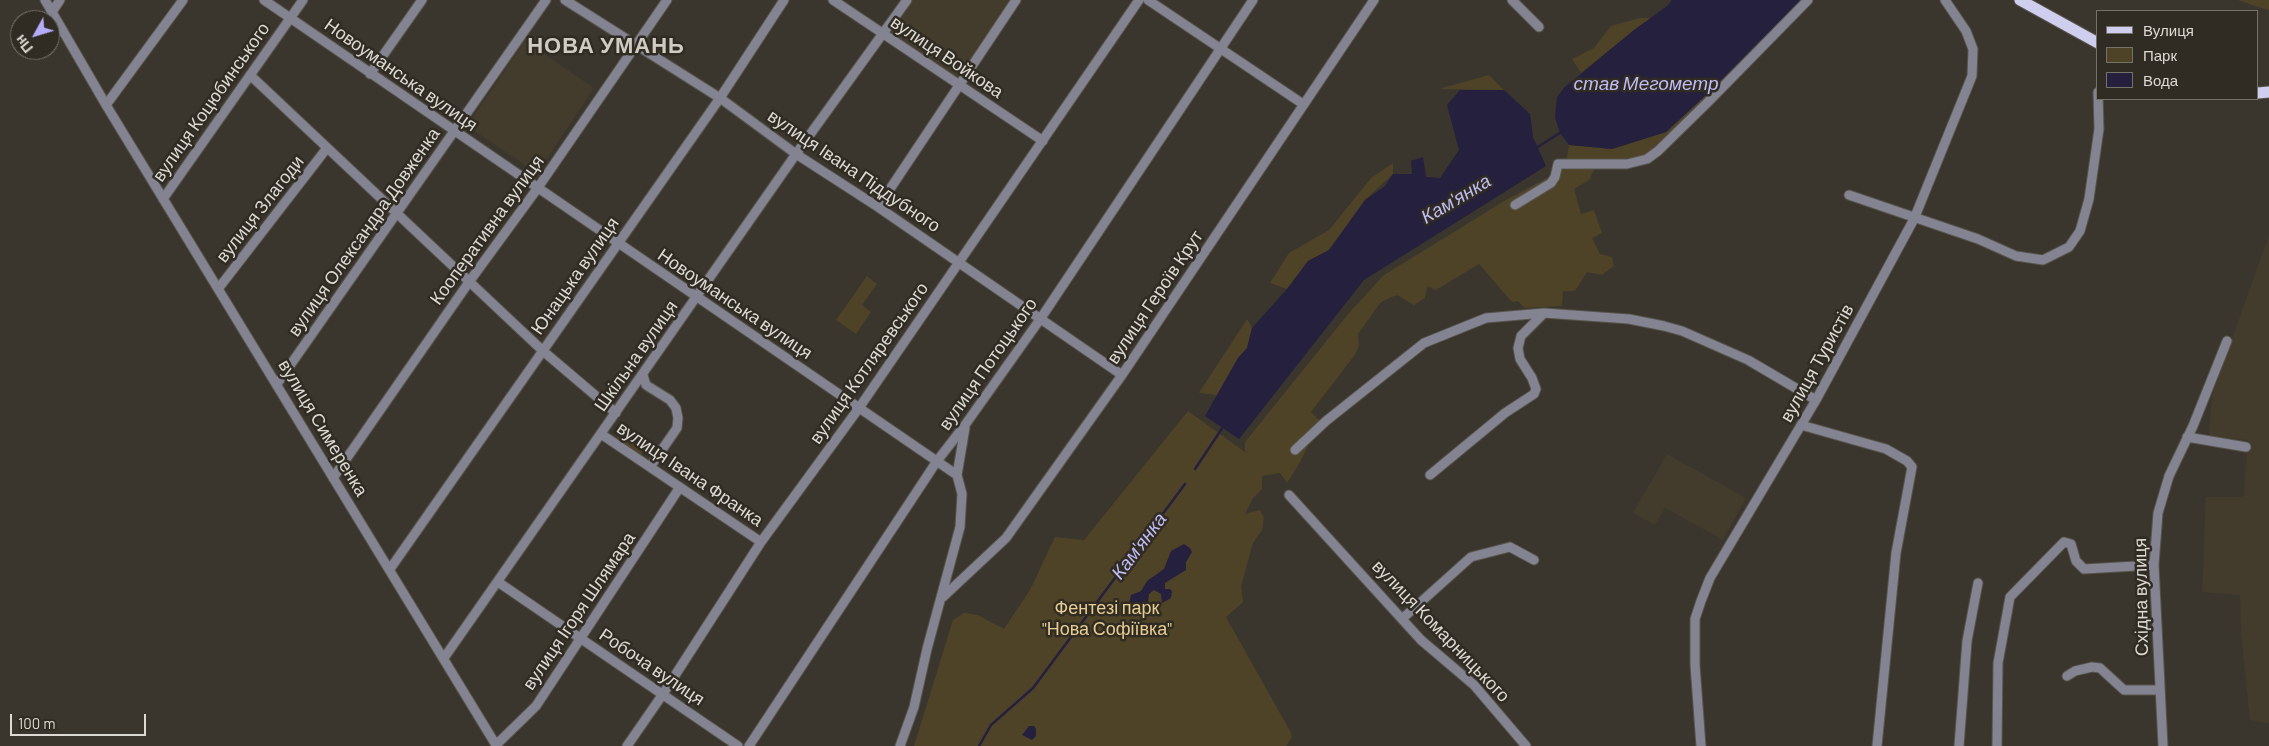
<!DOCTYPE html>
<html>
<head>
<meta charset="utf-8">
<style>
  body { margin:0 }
  #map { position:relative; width:2269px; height:746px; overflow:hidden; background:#3a362d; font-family:Barlow,sans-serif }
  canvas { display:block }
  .legend { position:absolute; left:2096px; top:10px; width:162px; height:90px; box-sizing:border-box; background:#302c23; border:1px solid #75726a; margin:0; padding:6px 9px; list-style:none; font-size:15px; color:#dddad4 }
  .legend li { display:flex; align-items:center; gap:10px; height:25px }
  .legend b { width:25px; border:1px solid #75726a }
  .north { position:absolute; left:10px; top:10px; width:50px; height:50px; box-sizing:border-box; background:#302c23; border:1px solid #75726a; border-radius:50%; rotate:231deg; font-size:14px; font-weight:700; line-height:20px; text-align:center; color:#dddad4 }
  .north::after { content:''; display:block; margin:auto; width:18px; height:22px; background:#b4acf9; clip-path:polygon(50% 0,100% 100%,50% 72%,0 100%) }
  .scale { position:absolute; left:10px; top:714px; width:136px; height:22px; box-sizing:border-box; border:2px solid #dddad4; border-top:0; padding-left:6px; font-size:15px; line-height:18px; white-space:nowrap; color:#dddad4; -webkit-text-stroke:4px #302c23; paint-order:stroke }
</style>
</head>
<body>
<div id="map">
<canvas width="2269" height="746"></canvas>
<ul class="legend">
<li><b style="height:6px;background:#d0ceee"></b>Вулиця</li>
<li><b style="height:14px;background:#4f4327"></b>Парк</li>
<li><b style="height:14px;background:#24203d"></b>Вода</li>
</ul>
<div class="north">Пн</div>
<div class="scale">100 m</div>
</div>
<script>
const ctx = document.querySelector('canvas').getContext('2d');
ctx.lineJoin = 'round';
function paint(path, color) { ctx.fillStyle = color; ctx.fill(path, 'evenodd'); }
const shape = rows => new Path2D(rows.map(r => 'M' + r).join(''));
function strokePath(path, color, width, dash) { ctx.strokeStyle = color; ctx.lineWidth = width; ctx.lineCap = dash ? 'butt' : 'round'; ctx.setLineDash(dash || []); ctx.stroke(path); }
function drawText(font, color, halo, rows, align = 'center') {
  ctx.font = font + ' Barlow,sans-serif'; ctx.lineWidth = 5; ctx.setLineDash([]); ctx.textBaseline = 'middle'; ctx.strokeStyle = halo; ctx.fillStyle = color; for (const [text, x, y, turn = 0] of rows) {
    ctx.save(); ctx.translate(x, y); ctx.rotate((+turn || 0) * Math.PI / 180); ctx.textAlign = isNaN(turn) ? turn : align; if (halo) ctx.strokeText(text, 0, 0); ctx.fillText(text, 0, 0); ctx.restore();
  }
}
const built = shape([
  [910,0,1011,0,959,80,888,33],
  [525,41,594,88,537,173,467,126],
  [2269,235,2269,723,2250,720,2241,631,2240,595,2202,592,2206,497,2244,497,2248,440,2209,436,2212,395],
  [1667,454,1746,498,1723,540,1665,508,1655,525,1633,513]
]);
const green = shape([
  [2238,0,2269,0,2269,10,2261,8],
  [1640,18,1652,18,1634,30,1581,73,1572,59,1594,48,1611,26],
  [1489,75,1504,90,1439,89],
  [1706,95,1710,100,1647,159,1597,164,1589,180,1574,189,1581,214,1594,210,1602,233,1592,238,1600,254,1612,257,1614,266,1602,275,1587,272,1575,291,1563,291,1562,306,1524,308,1518,301,1512,302,1479,264,1436,290,1427,286,1425,298,1414,305,1397,295,1387,299,1380,303,1358,334,1359,346,1354,356,1311,412,1323,424,1315,432,1299,464,1287,483,1280,473,1262,476,1262,489,1253,498,1245,514,1260,510,1264,518,1262,530,1253,543,1241,586,1243,602,1226,617,1290,731,1292,737,1286,746,914,746,953,620,964,613,978,615,1004,629,1030,590,1055,537,1084,540,1188,411,1245,452,1245,442,1349,313,1384,275,1506,200,1556,173,1567,158,1569,145,1612,149,1666,132],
  [1393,163,1393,174,1365,200,1329,250,1308,261,1287,289,1270,283,1289,253,1329,230,1371,178],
  [867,276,877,284,862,305,871,312,856,334,836,320],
  [1247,319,1252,328,1247,348,1238,358,1217,395,1199,393],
  [621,434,644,450,639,458,616,442]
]);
const water = shape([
  [1672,0,1801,0,1706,95,1666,132,1612,149,1569,145,1560,133,1555,117,1557,97,1565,87,1634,30,1667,6],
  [1460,90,1504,90,1530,114,1533,137,1546,166,1364,280,1239,439,1205,416,1238,358,1247,348,1252,328,1287,289,1308,261,1329,250,1365,200,1385,186,1393,174,1412,174,1411,161,1423,157,1426,177,1440,178,1459,150,1447,105],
  [1184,544,1190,548,1192,552,1186,562,1186,570,1165,583,1165,589,1170,589,1172,591,1171,598,1162,603,1161,594,1154,590,1149,594,1148,601,1149,606,1156,609,1157,612,1140,617,1137,612,1142,611,1145,607,1143,605,1139,606,1138,602,1134,605,1134,613,1132,612,1128,607,1131,595,1141,591,1147,581,1164,569,1171,551],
  [1029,726,1034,726,1036,729,1036,736,1032,740,1022,735]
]);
const stream = shape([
  [1536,148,1563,131],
  [1195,469,1223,427],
  [979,746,991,725,1033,688,1185,484]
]);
const minor = shape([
  [45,0,106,105,496,745,536,706,680,487],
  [264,0,957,475,962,494,960,527,927,649,914,707,900,746],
  [565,0,720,98,796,154,878,207,1122,375],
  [833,0,1043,141],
  [1148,0,1303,104],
  [1512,0,1539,27],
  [52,12,60,0],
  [370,74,422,0],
  [250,75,543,351,616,413],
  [106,105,183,0],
  [1849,195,1978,239,2016,256,2043,260,2069,247,2080,231,2089,199,2099,129,2098,92],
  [163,199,303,0],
  [1515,205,1551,183,1555,177,1558,164,1627,164,1647,159,1658,151,1710,100,1808,0],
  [878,207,1016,0],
  [218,289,327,148],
  [643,375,646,385,670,400,676,408,678,418,677,428,650,467],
  [277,384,546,0],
  [1801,425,1886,449,1907,461,1912,467,1896,553,1877,746],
  [601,434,761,542],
  [2187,437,2246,447],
  [1295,450,1326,421,1424,343,1486,318,1544,313,1629,319,1664,326,1682,331,1748,360,1816,400],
  [957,475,965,428],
  [1430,475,1505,413,1534,394,1536,389,1532,378,1520,359,1518,348,1521,336,1544,313],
  [333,478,469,282,537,189,667,0],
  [1289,495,1421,640,1474,685,1526,746],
  [390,569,720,98,784,0],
  [498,582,738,746],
  [943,597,1006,538,1122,375,1374,0],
  [1403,618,1471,557,1510,547,1534,560],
  [444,658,796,154,907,0],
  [2067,676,2075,671,2092,667,2100,668,2124,690,2159,690],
  [627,746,663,694,761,542,859,408,1139,0],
  [749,746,937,461,965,425,1041,318,1253,0],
  [1701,746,1695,665,1695,619,1701,601,1710,578,1816,400,1914,219,1972,76,1973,49,1966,31,1945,0],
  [1959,746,1967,641,1978,583],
  [1997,746,1998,663,2010,597,2064,542,2071,544,2076,561,2084,569,2154,565],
  [2163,746,2154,565,2158,513,2169,476,2193,426,2227,341]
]);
const major = shape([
  [2020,0,2098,43],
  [2258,93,2269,92]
]);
const streetNames = [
  ["вулиця Войкова",947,57,34],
  ["Новоуманська вулиця",401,75,35],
  ["вулиця Коцюбинського",211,102,-55],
  ["вулиця Івана Піддубного",854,171,34],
  ["вулиця Злагоди",260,209,-52],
  ["Кооперативна вулиця",487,230,-54],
  ["вулиця Олександра Довженка",364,232,-55],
  ["Юнацька вулиця",575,276,-55],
  ["вулиця Героїв Крут",1155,297,-56],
  ["Новоуманська вулиця",735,304,34],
  ["Шкільна вулиця",636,356,-55],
  ["вулиця Котляревського",869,363,-55],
  ["вулиця Туристів",1817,363,-61],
  ["вулиця Потоцького",988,364,-55],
  ["вулиця Симеренка",323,428,59],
  ["вулиця Івана Франка",690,474,34],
  ["Східна вулиця",2141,597,-91],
  ["вулиця Ігоря Шлямара",579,611,-56],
  ["вулиця Комарницького",1441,631,46],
  ["Робоча вулиця",652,667,34]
];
const parkNames = [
  ["Фентезі парк",1107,608],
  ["\"Нова Софіївка\"",1107,629]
];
const waterNames = [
  ["став Мегометр",1646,84],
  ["Кам'янка",1456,199,-31],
  ["Кам'янка",1139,546,-53]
];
const districtNames = [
  ["НОВА УМАНЬ",606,46]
];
paint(built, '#433c2d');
paint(green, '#4f4327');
paint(water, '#24203d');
strokePath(stream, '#24203d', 2.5);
strokePath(minor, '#57544b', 11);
strokePath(major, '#57544b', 13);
strokePath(minor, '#838392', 9);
strokePath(major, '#d0ceee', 11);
drawText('18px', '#dddad4', '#302c23', streetNames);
drawText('18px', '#e8cd92', '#302c23', parkNames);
drawText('italic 19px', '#bfbbf5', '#302c23', waterNames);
ctx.letterSpacing = '1px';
drawText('bold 22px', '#d1ccc1', '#302c23', districtNames);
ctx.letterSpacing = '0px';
</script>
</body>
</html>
